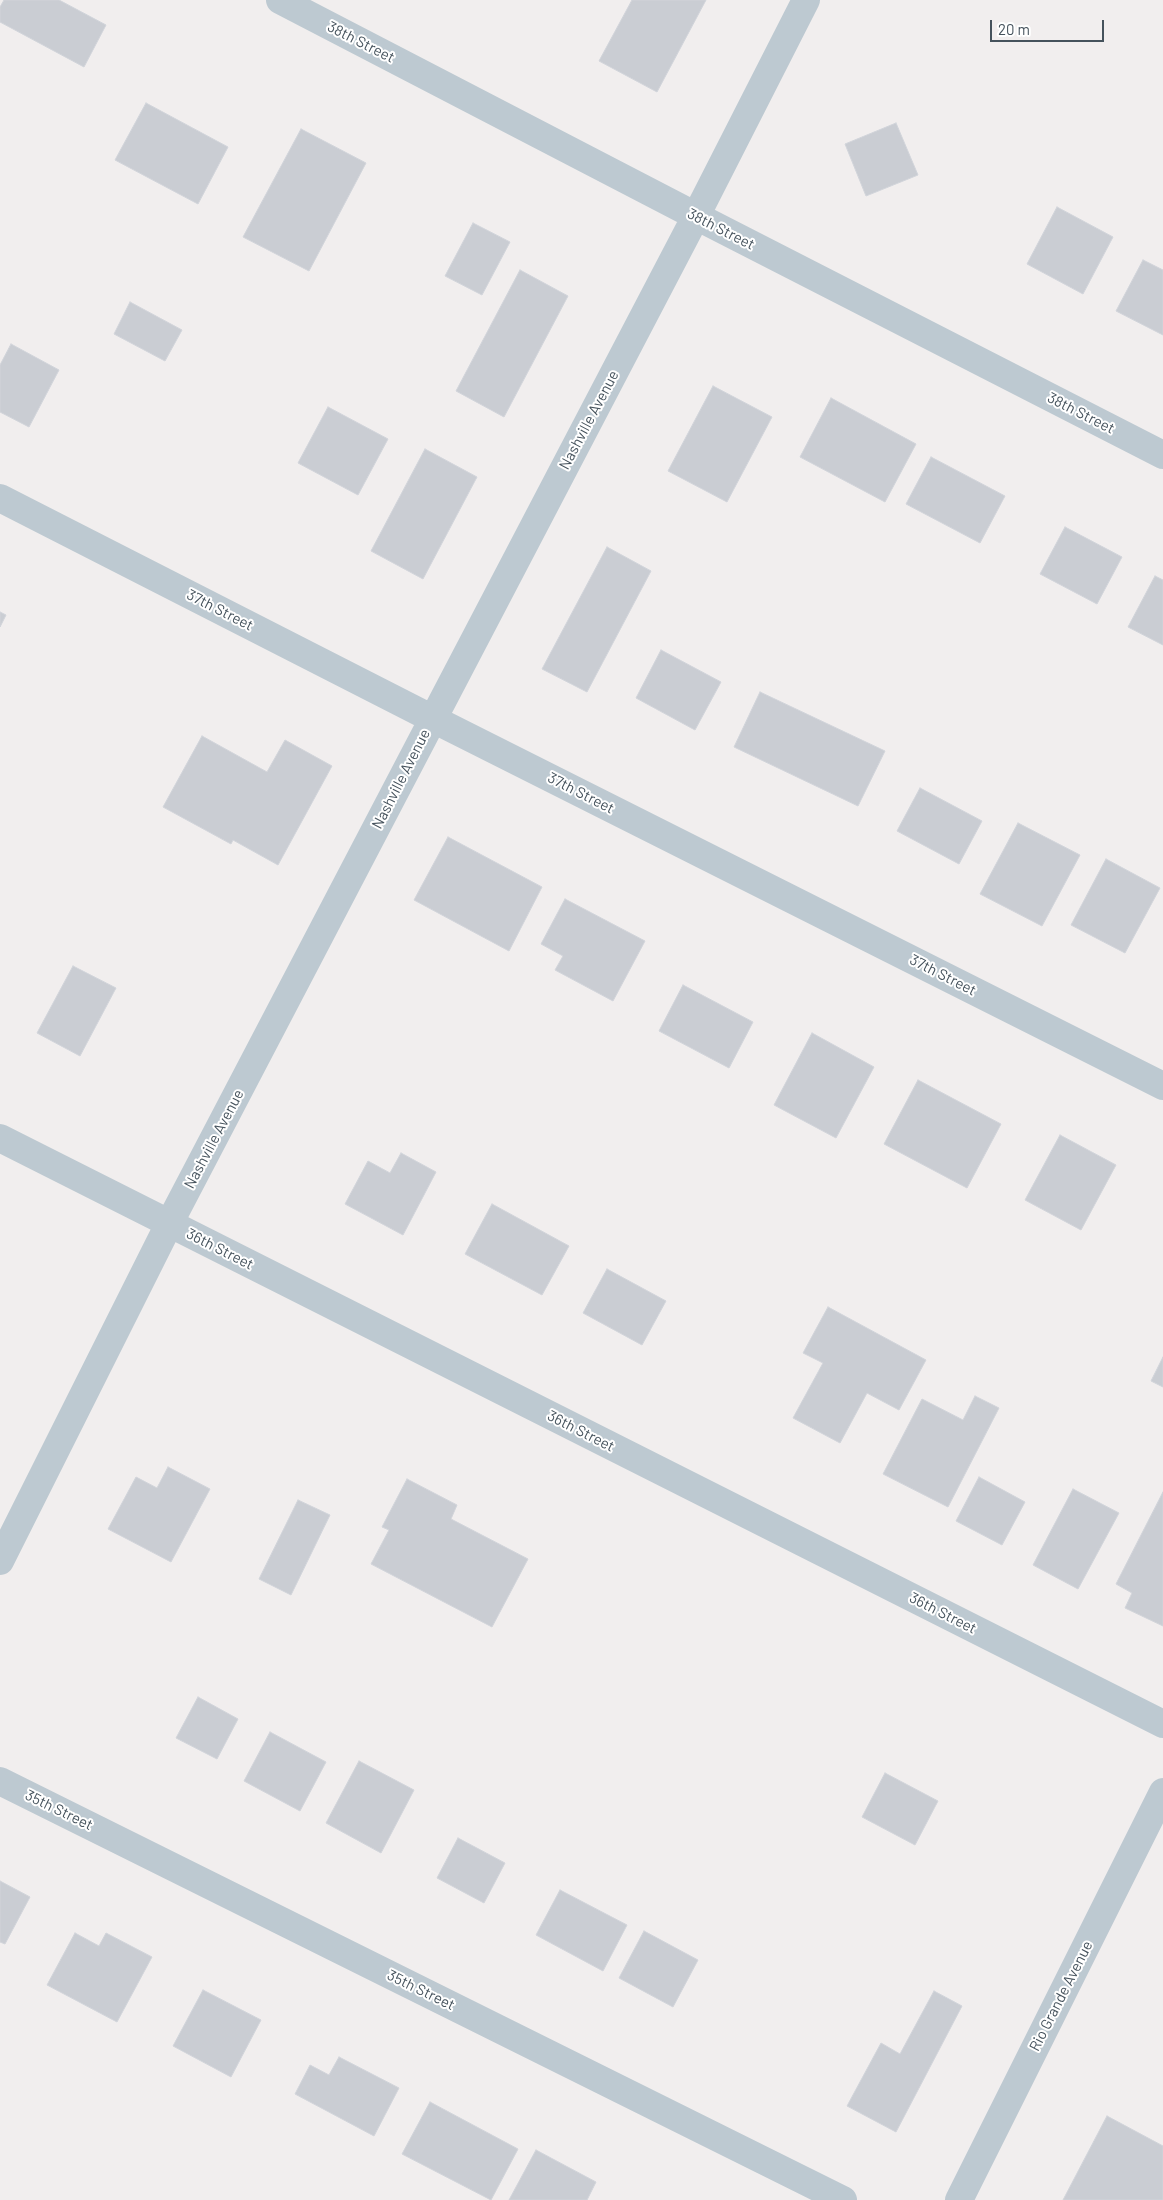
<!DOCTYPE html>
<html>
<head>
<meta charset="utf-8">
<style>
  body { margin:0 }
  #map { position:relative; width:1163px; height:2200px; overflow:hidden; background:#f1eeee; font-family:Barlow,sans-serif }
  canvas { display:block }
  .scale { position:absolute; left:990px; top:20px; width:114px; height:22px; box-sizing:border-box; border:2px solid #45525c; border-top:0; padding-left:6px; font-size:15px; line-height:18px; white-space:nowrap; color:#45525c; -webkit-text-stroke:4px #fff; paint-order:stroke }
</style>
</head>
<body>
<div id="map">
<canvas width="1163" height="2200"></canvas>
<div class="scale">20 m</div>
</div>
<script>
const ctx = document.querySelector('canvas').getContext('2d');
ctx.lineJoin = 'round';
function paint(path, color) { ctx.fillStyle = color; ctx.fill(path, 'evenodd'); }
const shape = rows => new Path2D(rows.map(r => 'M' + r).join(''));
function strokePath(path, color, width, dash) { ctx.strokeStyle = color; ctx.lineWidth = width; ctx.lineCap = dash ? 'butt' : 'round'; ctx.setLineDash(dash || []); ctx.stroke(path); }
function drawText(font, color, halo, rows, align = 'center') {
  ctx.font = font + ' Barlow,sans-serif'; ctx.lineWidth = 4; ctx.setLineDash([]); ctx.textBaseline = 'middle'; ctx.strokeStyle = halo; ctx.fillStyle = color; for (const [text, x, y, turn = 0] of rows) {
    ctx.save(); ctx.translate(x, y); ctx.rotate((+turn || 0) * Math.PI / 180); ctx.textAlign = isNaN(turn) ? turn : align; if (halo) ctx.strokeText(text, 0, 0); ctx.fillText(text, 0, 0); ctx.restore();
  }
}
const building = shape([
  [4,0,59,0,106,25,84,67,0,22,0,7,4,0],
  [632,0,706,0,657,92,599,61,632,0],
  [146,103,228,147,198,204,115,160,146,103],
  [896,123,918,175,866,196,845,144,896,123],
  [301,129,366,163,309,271,243,237,301,129],
  [1057,207,1113,237,1083,294,1027,264,1057,207],
  [473,223,510,242,482,295,445,276,473,223],
  [1143,260,1163,270,1163,335,1116,311,1143,260],
  [520,270,568,296,504,417,456,391,520,270],
  [130,302,182,330,165,361,114,334,130,302],
  [11,344,59,370,29,427,0,412,0,365,11,344],
  [713,386,772,417,727,502,668,471,713,386],
  [831,398,916,444,885,502,800,457,831,398],
  [328,407,388,439,358,495,298,463,328,407],
  [425,449,477,477,423,579,371,551,425,449],
  [931,457,1005,496,980,543,906,504,931,457],
  [1065,527,1122,557,1097,604,1040,574,1065,527],
  [607,547,651,571,587,692,542,669,607,547],
  [1155,576,1163,580,1163,645,1128,627,1155,576],
  [0,612,6,615,0,627,0,612],
  [661,650,721,682,695,730,636,698,661,650],
  [760,692,885,751,858,806,734,747,760,692],
  [202,736,267,772,285,740,332,766,278,865,233,840,231,844,163,807,202,736],
  [920,788,982,821,959,864,897,831,920,788],
  [1018,823,1080,855,1042,926,980,894,1018,823],
  [448,837,542,887,509,951,414,900,448,837],
  [1106,859,1160,888,1125,953,1071,925,1106,859],
  [565,899,645,941,613,1001,555,970,563,956,541,944,565,899],
  [73,966,116,988,80,1056,37,1033,73,966],
  [683,985,753,1022,729,1068,659,1031,683,985],
  [812,1033,874,1067,836,1138,774,1105,812,1033],
  [918,1080,1001,1124,967,1188,884,1144,918,1080],
  [1060,1135,1116,1165,1081,1230,1025,1200,1060,1135],
  [401,1153,436,1172,403,1235,345,1204,368,1161,390,1173,401,1153],
  [492,1204,569,1246,542,1295,465,1254,492,1204],
  [607,1269,666,1301,642,1345,583,1313,607,1269],
  [828,1307,926,1360,899,1410,867,1393,840,1443,793,1418,823,1363,803,1353,828,1307],
  [1163,1357,1163,1387,1151,1381,1163,1357],
  [975,1396,999,1408,948,1507,883,1474,922,1399,963,1420,975,1396],
  [168,1467,210,1489,171,1562,108,1529,136,1477,157,1488,168,1467],
  [979,1477,1025,1502,1002,1545,956,1521,979,1477],
  [407,1479,457,1505,451,1519,528,1559,492,1627,371,1564,389,1530,382,1527,407,1479],
  [1073,1489,1119,1513,1078,1589,1033,1565,1073,1489],
  [1163,1492,1163,1626,1125,1608,1132,1593,1116,1584,1163,1492],
  [298,1500,330,1515,291,1595,259,1579,298,1500],
  [198,1697,238,1719,217,1759,176,1738,198,1697],
  [270,1732,326,1762,300,1811,244,1781,270,1732],
  [359,1761,414,1790,381,1853,326,1823,359,1761],
  [885,1773,938,1801,915,1845,862,1817,885,1773],
  [458,1838,505,1863,484,1903,437,1878,458,1838],
  [0,1881,30,1897,5,1944,0,1942,0,1881],
  [560,1890,627,1925,603,1971,536,1935,560,1890],
  [644,1931,698,1960,673,2007,619,1978,644,1931],
  [75,1933,99,1946,106,1933,152,1957,117,2022,47,1985,75,1933],
  [203,1990,261,2020,231,2077,173,2046,203,1990],
  [934,1991,962,2006,896,2132,847,2106,881,2043,900,2054,934,1991],
  [339,2057,399,2088,374,2136,295,2094,310,2065,329,2075,339,2057],
  [430,2102,518,2149,491,2200,402,2154,430,2102],
  [1107,2116,1163,2146,1163,2200,1063,2200,1107,2116],
  [536,2150,596,2182,587,2200,509,2200,536,2150]
]);
const minor = shape([
  [280,0,696,216,1163,455],
  [0,498,433,719,1163,1086],
  [0,1138,1163,1724],
  [0,1561,169,1224,696,216,806,0],
  [0,1781,843,2200],
  [959,2200,1163,1792]
]);
const streetNames = [
  ["38th Street",361,42,27],
  ["38th Street",721,229,27],
  ["38th Street",1081,413,27],
  ["Nashville Avenue",589,420,-62],
  ["37th Street",220,610,27],
  ["Nashville Avenue",401,779,-63],
  ["37th Street",581,793,27],
  ["37th Street",943,975,27],
  ["Nashville Avenue",214,1139,-62],
  ["36th Street",220,1249,27],
  ["36th Street",581,1431,27],
  ["36th Street",943,1613,27],
  ["35th Street",59,1810,26],
  ["35th Street",421,1990,26],
  ["Rio Grande Avenue",1061,1996,-63]
];
paint(building, '#cacdd3');
strokePath(building, '#d1d4da', 1);
strokePath(minor, '#bdc9d1', 28);
drawText('15px', '#45525c', '#fff', streetNames);
</script>
</body>
</html>
